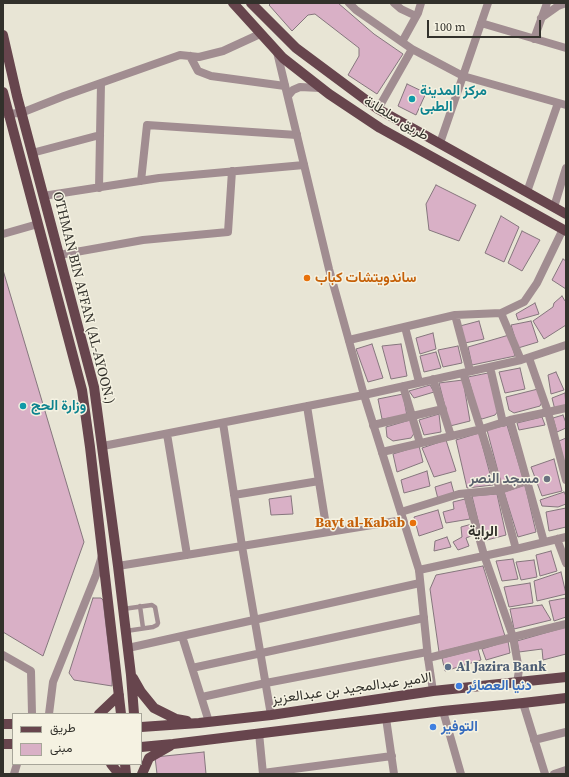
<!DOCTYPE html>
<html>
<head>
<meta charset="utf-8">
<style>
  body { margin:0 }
  #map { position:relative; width:569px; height:777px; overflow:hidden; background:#e8e5d5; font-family:"Source Serif 4",Vazirmatn,serif }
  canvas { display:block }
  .frame { position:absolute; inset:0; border:4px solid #32312b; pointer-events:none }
  .legend { position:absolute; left:12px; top:713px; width:130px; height:52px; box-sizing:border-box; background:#f5f2e2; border:1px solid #a7a599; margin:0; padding:5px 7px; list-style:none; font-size:12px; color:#32312b }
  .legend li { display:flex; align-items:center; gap:8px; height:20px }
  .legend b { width:20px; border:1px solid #a7a599 }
  .scale { position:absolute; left:427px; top:20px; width:114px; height:18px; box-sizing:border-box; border:2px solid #32312b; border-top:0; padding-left:5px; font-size:12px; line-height:14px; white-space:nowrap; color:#32312b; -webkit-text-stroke:3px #f5f2e2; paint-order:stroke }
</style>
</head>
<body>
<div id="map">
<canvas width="569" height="777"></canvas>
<div class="frame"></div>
<ul class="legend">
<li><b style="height:5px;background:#67454d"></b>طريق</li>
<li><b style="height:11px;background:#d9b0c6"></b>مبنى</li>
</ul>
<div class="scale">100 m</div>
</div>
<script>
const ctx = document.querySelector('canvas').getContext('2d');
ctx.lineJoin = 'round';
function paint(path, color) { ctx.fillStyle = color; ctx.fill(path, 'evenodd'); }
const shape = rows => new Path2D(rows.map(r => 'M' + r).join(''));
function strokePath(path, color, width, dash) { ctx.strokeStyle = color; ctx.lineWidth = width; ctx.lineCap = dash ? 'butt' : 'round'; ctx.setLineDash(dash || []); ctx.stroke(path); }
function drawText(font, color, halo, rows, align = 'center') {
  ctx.font = font + ' "Source Serif 4",Vazirmatn,serif'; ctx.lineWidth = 3; ctx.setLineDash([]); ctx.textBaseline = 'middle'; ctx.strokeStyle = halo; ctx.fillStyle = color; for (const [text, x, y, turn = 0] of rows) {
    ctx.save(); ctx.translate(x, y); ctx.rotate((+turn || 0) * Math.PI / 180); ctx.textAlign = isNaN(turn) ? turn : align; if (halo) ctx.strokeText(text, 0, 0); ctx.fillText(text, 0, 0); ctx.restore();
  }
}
const building = shape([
  [271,3,338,3,374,34,403,54,377,94,348,75,359,56,359,48,315,14,308,15,292,31,269,5,271,3],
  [407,84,426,93,416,115,398,106,407,84],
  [436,185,476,205,459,241,429,230,426,204,436,185],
  [501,216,519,227,504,262,485,253,501,216],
  [522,231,540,240,522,271,508,263,522,231],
  [563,259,566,261,566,289,552,280,563,259],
  [3,270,84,542,43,656,3,632,3,270],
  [562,296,565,301,566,300,566,325,544,339,533,321,553,307,554,303,562,296],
  [535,303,539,314,518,320,516,314,535,303],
  [479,321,484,339,465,343,460,326,479,321],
  [531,321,538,342,518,348,511,325,531,321],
  [433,333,436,349,420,354,416,338,433,333],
  [509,335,515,356,472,365,468,347,509,335],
  [372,344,383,378,368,382,356,349,372,344],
  [401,344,407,376,391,379,382,346,401,344],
  [458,346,462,363,443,367,438,350,458,346],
  [436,352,441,368,424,372,420,356,436,352],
  [520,368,525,389,505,393,499,372,520,368],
  [556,372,564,390,551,394,548,375,556,372],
  [488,373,498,411,495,415,482,419,479,416,468,377,488,373],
  [463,380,470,421,450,426,439,383,463,380],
  [430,385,434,392,414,398,409,391,430,385],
  [538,389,542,402,540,406,514,413,509,410,506,397,538,389],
  [565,393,566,406,555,410,552,398,565,393],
  [403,394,407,416,382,419,378,399,403,394],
  [439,414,441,432,424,435,419,420,439,414],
  [563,415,566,423,566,428,557,432,553,418,563,415],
  [542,417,545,425,519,430,517,423,542,417],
  [410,420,415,432,411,438,393,441,387,437,386,427,410,420],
  [507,425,523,478,501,483,487,430,507,425],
  [479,433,493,485,467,488,456,440,479,433],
  [566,438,566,471,559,441,566,438],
  [446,440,456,471,434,477,422,448,446,440],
  [419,446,423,462,397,472,393,454,419,446],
  [554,459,562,491,542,496,531,467,554,459],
  [427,471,430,486,404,493,401,480,427,471],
  [451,482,454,493,438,499,435,487,451,482],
  [525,485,536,532,518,537,504,492,525,485],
  [564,492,566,496,566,504,558,507,542,506,540,500,564,492],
  [497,494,506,535,483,541,472,496,497,494],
  [291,496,293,514,271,515,269,499,291,496],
  [465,499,470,519,446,523,443,512,454,509,453,502,465,499],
  [566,508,566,527,549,531,546,512,566,508],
  [438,510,443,528,419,536,414,517,438,510],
  [472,524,476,534,466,538,469,546,458,550,453,542,462,537,461,527,472,524],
  [447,537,451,547,434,551,435,541,447,537],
  [551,551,557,571,540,576,536,555,551,551],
  [513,559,518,579,502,581,496,561,513,559],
  [534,560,537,577,521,580,516,562,534,560],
  [483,566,505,636,439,652,430,589,436,575,483,566],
  [561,572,566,594,537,601,534,581,561,572],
  [530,583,533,603,509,607,504,587,530,583],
  [93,598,101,598,103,600,112,677,112,686,74,680,69,673,93,598],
  [566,598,566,617,554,621,549,601,566,598],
  [542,605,551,620,514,629,510,609,542,605],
  [566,627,566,654,543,660,542,649,519,652,517,641,566,627],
  [508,641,510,653,486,660,482,649,508,641],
  [478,649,481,660,445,671,442,658,478,649],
  [204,752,206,774,157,774,155,757,204,752]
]);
const service = shape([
  [140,606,143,628],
  [123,609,152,605,155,607,158,623,157,625,153,627,126,631]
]);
const minor = shape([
  [349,3,356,10,412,49,463,76,566,105],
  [394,3,401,9,416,16],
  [541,18,558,6,566,3],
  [481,23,566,48],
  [534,39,547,3],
  [402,42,418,13,421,3],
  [190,56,198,71,211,76,285,86],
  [378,109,412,49],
  [3,114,21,113,64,96,180,55,199,57,223,51,260,34],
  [440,143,488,3],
  [32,153,100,135],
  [141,181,147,125,297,135],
  [99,188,101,83],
  [527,192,558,103],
  [43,196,159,178,304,165],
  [554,207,566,168],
  [3,234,38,224],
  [59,255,143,240,228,232,232,171],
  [501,313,521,360],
  [455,315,470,371],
  [405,327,419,382],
  [349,340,455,315,501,313,524,302,537,283,563,229],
  [529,358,548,412,566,408],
  [490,367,503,423],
  [463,373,500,490,516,549],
  [433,379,451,436],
  [403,386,420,443],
  [307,406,327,532],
  [510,420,544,542],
  [223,423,242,546,271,715],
  [373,425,443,409],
  [167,434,187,555],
  [103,446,364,395,521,360,566,345],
  [382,452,482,429,510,420,548,412,566,480],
  [467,494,484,555,513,637,519,670,517,683],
  [234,495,319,481],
  [401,512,459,494,500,490,527,481],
  [557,539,566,563],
  [118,566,403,520],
  [419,570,516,549,566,537],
  [182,636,209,722],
  [128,648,420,583],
  [3,655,31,671,32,714],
  [428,658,566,624],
  [192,668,424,618],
  [202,697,266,683,427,652],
  [523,703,545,774],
  [49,714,53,682,96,575,102,556],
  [386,718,394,774],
  [259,733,263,774],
  [534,740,566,732],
  [263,773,392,756],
  [14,774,17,764],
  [554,774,566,770]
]);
const tertiary = shape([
  [277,52,329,269,364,395,419,570,428,658,433,691],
  [288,96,293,90,300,87,320,88],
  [443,711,461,774]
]);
const primary = shape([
  [233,3,283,58,329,94,380,128,566,231],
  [251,3,296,48,378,109,566,214],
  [3,35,17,96,94,387,118,566,131,675,134,714],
  [3,92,82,390,90,447,121,714],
  [133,678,141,692,154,708,176,719,187,721],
  [99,714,119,695],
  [3,724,13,724],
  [141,727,199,723,271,715,433,691,566,677],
  [3,744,13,744],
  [141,747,173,744,443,711,523,703,566,698],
  [111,764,119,774],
  [125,764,126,774],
  [142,774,149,758,170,746]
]);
const markers = [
  [412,99,4,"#0f9aa8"],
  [307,278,4,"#e8710a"],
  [23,406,4,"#0f9aa8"],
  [547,479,4,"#6b7280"],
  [413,523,4,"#e8710a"],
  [448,667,4,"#5c6f8a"],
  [459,686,4,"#3f7fe0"],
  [433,727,4,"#3f7fe0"]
];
const cultureNames = [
  ["مرکز المدینة",420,91],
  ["الطبی",420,107],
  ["وزارة الحج",31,406]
];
const streetNames = [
  ["طريق سلطانة",396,119,31],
  ["OTHMAN BIN AFFAN (AL-AYOON.)",83,298,76],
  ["الامير عبدالمجيد بن عبدالعزيز",352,689,-8]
];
const foodNames = [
  ["ساندويتشات كباب",315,278],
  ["Bayt al-Kabab",405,523,"right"]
];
const worshipNames = [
  ["مسجد النصر",539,479]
];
const serviceNames = [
  ["Al Jazira Bank",456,667]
];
const shopNames = [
  ["دنيا العصائر",467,686],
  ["التوفير",441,727]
];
const neighbourhoodNames = [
  ["الراية",483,532]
];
paint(building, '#d9b0c6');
strokePath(building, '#85767d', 1);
strokePath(service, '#a18d91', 4.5);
strokePath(minor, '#a18d91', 8);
strokePath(tertiary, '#a18d91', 8);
strokePath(primary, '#67454d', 10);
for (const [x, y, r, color] of markers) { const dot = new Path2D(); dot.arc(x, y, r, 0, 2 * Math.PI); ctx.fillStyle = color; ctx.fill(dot); strokePath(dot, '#f5f2e2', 1.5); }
drawText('bold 14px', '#0d838f', '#f5f2e2', cultureNames, 'left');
drawText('14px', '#32312b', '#f5f2e2', streetNames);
drawText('bold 14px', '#c56008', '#f5f2e2', foodNames, 'left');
drawText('bold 14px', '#5b616d', '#f5f2e2', worshipNames, 'right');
drawText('bold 14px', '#4e5e75', '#f5f2e2', serviceNames, 'left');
drawText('bold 14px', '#366cbe', '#f5f2e2', shopNames, 'left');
drawText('bold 15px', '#32312b', '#f5f2e2', neighbourhoodNames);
</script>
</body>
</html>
